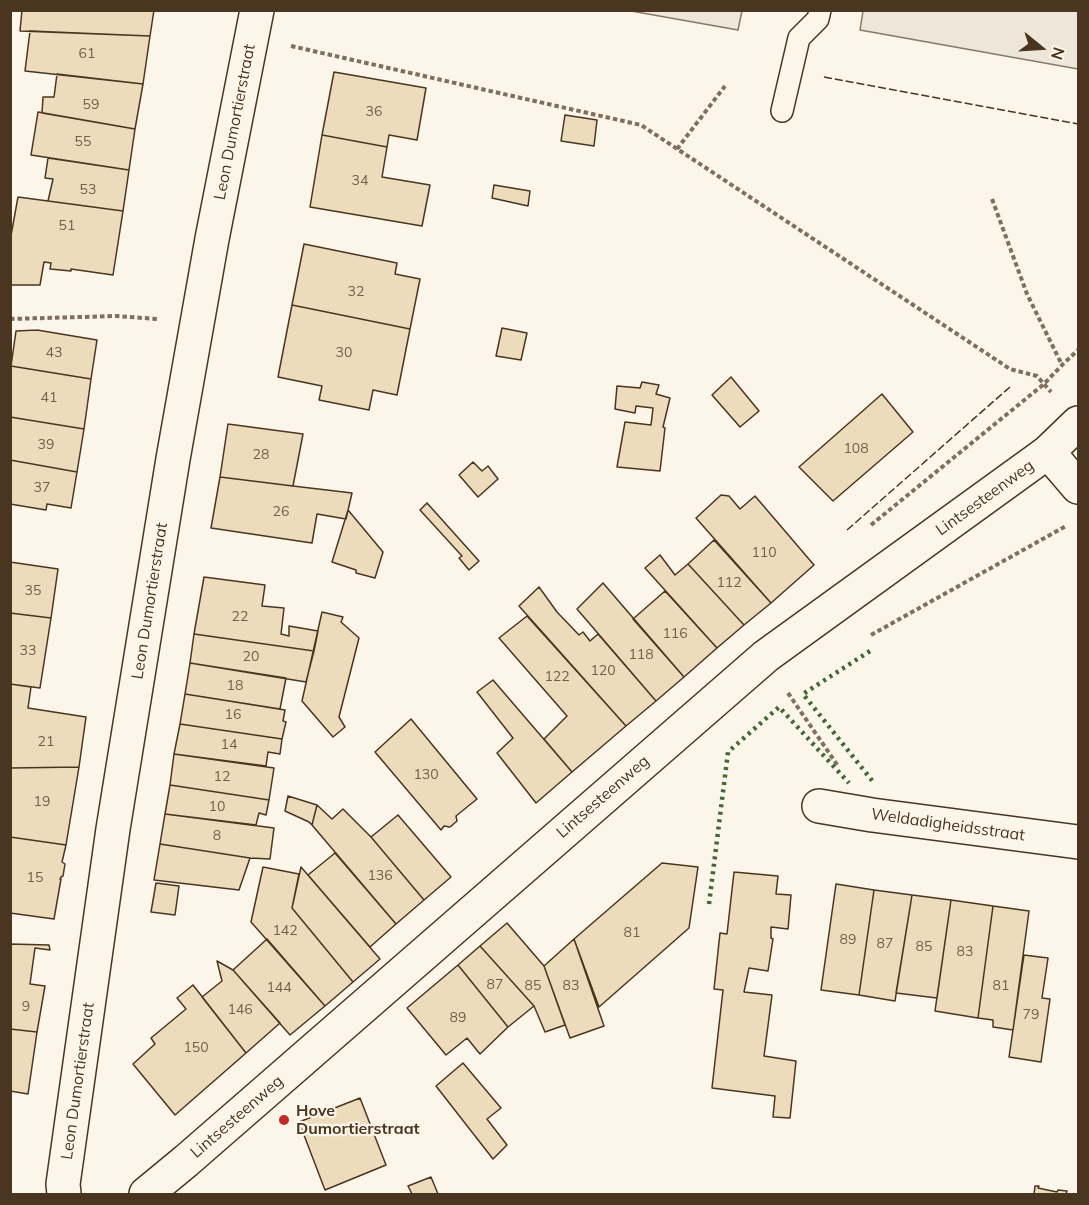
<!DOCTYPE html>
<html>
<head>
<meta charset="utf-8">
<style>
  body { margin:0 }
  #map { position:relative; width:1089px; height:1205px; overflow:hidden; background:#fbf6e9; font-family:Mulish,sans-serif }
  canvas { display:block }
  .frame { position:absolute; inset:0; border:12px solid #4a3520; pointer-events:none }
  .north { position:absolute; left:1011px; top:18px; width:60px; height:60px; -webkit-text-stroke:4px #fbf6e9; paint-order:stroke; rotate:108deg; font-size:16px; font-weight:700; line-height:24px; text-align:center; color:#4a3520 }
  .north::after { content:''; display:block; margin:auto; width:21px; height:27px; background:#4a3520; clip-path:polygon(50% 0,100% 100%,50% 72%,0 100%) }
</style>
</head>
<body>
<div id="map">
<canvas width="1089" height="1205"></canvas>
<div class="frame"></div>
<div class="north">N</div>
</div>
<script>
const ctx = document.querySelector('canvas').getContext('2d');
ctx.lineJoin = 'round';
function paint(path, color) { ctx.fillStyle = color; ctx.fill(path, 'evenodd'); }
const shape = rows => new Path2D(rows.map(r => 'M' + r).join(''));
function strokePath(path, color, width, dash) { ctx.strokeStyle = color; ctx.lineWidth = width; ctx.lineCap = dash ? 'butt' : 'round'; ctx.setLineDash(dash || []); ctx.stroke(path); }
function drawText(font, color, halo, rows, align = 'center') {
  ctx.font = font + ' Mulish,sans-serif'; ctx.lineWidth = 4.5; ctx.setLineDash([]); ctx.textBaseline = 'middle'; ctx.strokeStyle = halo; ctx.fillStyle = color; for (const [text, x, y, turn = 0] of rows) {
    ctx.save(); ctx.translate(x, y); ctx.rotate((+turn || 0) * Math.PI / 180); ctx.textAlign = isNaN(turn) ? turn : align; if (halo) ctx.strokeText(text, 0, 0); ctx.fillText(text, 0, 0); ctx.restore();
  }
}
const green = shape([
  [631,11,742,10,742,11,738,30,631,11],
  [863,11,1078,11,1078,69,860,30,863,11]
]);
const building = shape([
  [22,10,154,10,150,36,20,31,22,10],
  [30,31,150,36,143,84,25,71,30,31],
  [334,72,426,88,417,140,389,135,387,147,322,135,334,72],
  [57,74,143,84,135,129,42,113,43,97,54,97,57,74],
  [38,112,135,129,129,170,31,155,38,112],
  [565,115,597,120,594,146,561,141,565,115],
  [322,135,387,147,382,177,430,185,422,226,310,207,322,135],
  [48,158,129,170,123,211,48,201,53,179,45,178,48,158],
  [494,185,530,191,528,206,492,198,494,185],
  [18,197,123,211,113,275,71,269,71,271,50,269,51,263,44,262,40,285,10,285,10,241,18,197],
  [304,244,397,263,395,274,420,279,410,329,292,305,304,244],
  [292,305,410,329,397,395,373,390,369,410,319,400,322,386,278,377,292,305],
  [502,328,527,333,521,360,496,356,502,328],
  [37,330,97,340,91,379,11,366,16,331,37,330],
  [11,366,91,379,84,429,10,417,11,366],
  [731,377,759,411,740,427,712,395,731,377],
  [642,382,659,385,656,394,670,398,663,427,665,428,660,471,617,467,625,422,651,425,653,408,636,406,635,413,615,409,617,386,640,388,642,382],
  [882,394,913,432,833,501,799,467,882,394],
  [10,417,84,429,77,472,10,460,10,417],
  [228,424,303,434,293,486,220,477,228,424],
  [10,460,77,472,71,508,47,504,46,510,10,504,10,460],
  [473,462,482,471,488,466,498,479,478,497,459,475,473,462],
  [220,477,293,486,352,493,346,519,317,514,312,543,211,528,220,477],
  [721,495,729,496,740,509,755,496,814,565,771,603,696,518,721,495],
  [427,503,479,561,469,570,459,558,462,556,420,510,427,503],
  [348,510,383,552,375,578,356,573,356,570,332,562,348,510],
  [714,540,771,603,744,625,688,564,714,540],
  [660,555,675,575,688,564,744,625,717,648,645,568,660,555],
  [10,562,58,569,51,618,10,613,10,562],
  [204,577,265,585,262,606,284,608,281,634,289,636,289,626,318,631,314,651,194,634,204,577],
  [603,583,684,677,656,701,577,609,603,583],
  [539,587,557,612,579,635,583,632,590,641,598,634,656,701,626,726,519,606,539,587],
  [665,591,717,648,684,677,633,619,665,591],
  [322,612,343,617,341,622,359,638,339,717,345,727,333,737,302,701,322,612],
  [10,613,51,618,40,688,10,684,10,613],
  [527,616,626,726,572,772,544,739,567,716,499,638,527,616],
  [194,634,314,651,306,682,190,663,194,634],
  [190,663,286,678,280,709,185,694,190,663],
  [493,680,572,772,536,803,497,753,513,738,477,692,493,680],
  [10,684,31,687,28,708,86,717,79,767,10,768,10,684],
  [185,694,285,710,283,721,286,722,282,739,180,724,185,694],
  [411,719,477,799,456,816,457,821,450,827,444,826,441,830,375,752,411,719],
  [180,724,282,739,280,754,268,752,266,766,174,754,180,724],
  [174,754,274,768,269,800,170,785,174,754],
  [79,767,66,845,10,837,10,768,79,767],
  [170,785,269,800,266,815,259,813,256,825,165,814,170,785],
  [288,796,317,805,312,825,309,822,285,811,288,796],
  [317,805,332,819,343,809,371,837,424,900,396,924,312,825,317,805],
  [165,814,274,828,270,859,250,858,160,844,165,814],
  [398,815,451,877,424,900,371,837,398,815],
  [10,837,66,845,62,862,65,864,63,876,61,877,60,879,61,879,54,919,10,913,10,837],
  [160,844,250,858,239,890,154,880,160,844],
  [335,853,396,924,370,947,308,875,335,853],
  [662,863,698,867,689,928,599,1007,574,939,662,863],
  [263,867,299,874,292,908,353,982,325,1006,251,922,263,867],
  [301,867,380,959,353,982,292,908,301,867],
  [734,872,778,876,776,894,791,895,788,929,771,927,771,938,773,939,768,971,749,968,744,992,772,995,764,1056,796,1061,790,1118,773,1117,775,1096,712,1088,723,990,714,989,720,933,727,934,734,872],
  [156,883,179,886,175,915,151,912,156,883],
  [836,884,874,890,859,995,821,990,836,884],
  [874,890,912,895,895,1001,859,995,874,890],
  [912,895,951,900,937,998,896,993,912,895],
  [951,900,993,906,978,1018,935,1011,951,900],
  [993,906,1029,911,1013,1030,993,1027,993,1020,978,1018,993,906],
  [507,923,544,966,565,1025,545,1032,534,1006,480,946,507,923],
  [267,939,325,1006,290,1035,233,970,267,939],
  [574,939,604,1026,570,1038,544,966,574,939],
  [10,944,49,945,50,950,35,948,30,984,45,986,37,1032,10,1029,10,944],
  [480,946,534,1006,508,1027,458,965,480,946],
  [1024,955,1048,958,1042,998,1050,999,1041,1062,1009,1057,1024,955],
  [217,961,233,970,280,1023,246,1053,202,997,222,981,217,961],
  [458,965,508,1027,480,1054,467,1038,446,1055,407,1008,458,965],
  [193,985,246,1053,175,1115,133,1064,155,1044,151,1038,186,1009,177,998,193,985],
  [10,1029,37,1032,28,1094,10,1091,10,1029],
  [463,1063,501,1108,487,1119,507,1145,493,1159,436,1086,463,1063],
  [360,1098,386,1165,325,1190,299,1122,360,1098],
  [431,1177,438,1194,412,1194,408,1186,431,1177],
  [1035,1186,1039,1186,1038,1188,1057,1192,1058,1190,1067,1191,1066,1194,1034,1194,1035,1186]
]);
const path = shape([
  [291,46,641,125,1010,369,1037,376,1051,392],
  [677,149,725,86],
  [992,199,1027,294,1062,365],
  [10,319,116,316,157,319],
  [871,525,1044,384,1062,365,1078,350],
  [871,635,1066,526],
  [788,693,838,766]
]);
const lane = shape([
  [782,111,799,38,818,19,820,10]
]);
const street = shape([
  [1048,452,1078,487],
  [819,806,872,815,1078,842],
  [64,1194,63,1184,113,829,173,459,212,239,257,10]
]);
const secondary = shape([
  [146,1194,186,1161,766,656,1048,452,1078,423]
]);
const hedge = shape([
  [870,651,803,694,874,783],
  [709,904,728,752,779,707,849,783]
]);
const fence = shape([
  [824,77,1078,124],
  [847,530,1010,387]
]);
const markers = [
  [284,1120,6,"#c62828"]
];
const numberNames = [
  ["61",87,54],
  ["59",91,105],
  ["36",374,112],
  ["55",83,142],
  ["34",360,181],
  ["53",88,190],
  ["51",67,226],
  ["32",356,292],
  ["43",54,353],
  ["30",344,353],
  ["41",49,398],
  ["39",46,445],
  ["108",856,449],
  ["28",261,455],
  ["37",42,488],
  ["26",281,512],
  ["110",764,553],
  ["112",729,583],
  ["35",33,591],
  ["22",240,617],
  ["116",675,634],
  ["33",28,651],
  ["118",641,655],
  ["20",251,657],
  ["120",603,671],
  ["122",557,677],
  ["18",235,686],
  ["16",233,715],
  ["21",46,742],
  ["14",229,745],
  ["130",426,775],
  ["12",222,777],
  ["19",42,802],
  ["10",217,807],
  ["8",217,836],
  ["136",380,876],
  ["15",35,878],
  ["142",285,931],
  ["81",632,933],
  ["89",848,940],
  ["87",885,944],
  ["85",924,947],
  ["83",965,952],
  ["87",495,985],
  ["85",533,986],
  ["83",571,986],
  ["81",1001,986],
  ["144",279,988],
  ["9",26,1007],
  ["146",240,1010],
  ["79",1031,1015],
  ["89",458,1018],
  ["150",196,1048]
];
const streetNames = [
  ["Leon Dumortierstraat",235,122,-79],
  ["Lintsesteenweg",985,498,-36],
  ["Leon Dumortierstraat",150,601,-81],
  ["Lintsesteenweg",603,797,-41],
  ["Weldadigheidsstraat",948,825,8],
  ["Leon Dumortierstraat",78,1081,-82],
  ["Lintsesteenweg",237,1117,-41]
];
const poiNames = [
  ["Hove",296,1111],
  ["Dumortierstraat",296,1129]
];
paint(green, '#ede6d9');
strokePath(green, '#887966', 1.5);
paint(building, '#ecdcbc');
strokePath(building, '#4a3520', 1.5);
strokePath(lane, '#4a3520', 24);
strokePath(street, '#4a3520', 36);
strokePath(secondary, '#4a3520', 36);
strokePath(path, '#7f6f5c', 4, [4.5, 3]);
strokePath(lane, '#fbf6e9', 21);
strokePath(street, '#fbf6e9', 33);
strokePath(secondary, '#fbf6e9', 33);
strokePath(hedge, '#436837', 4.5, [3, 4.5]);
strokePath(fence, '#4a3520', 1.5, [8, 3]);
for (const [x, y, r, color] of markers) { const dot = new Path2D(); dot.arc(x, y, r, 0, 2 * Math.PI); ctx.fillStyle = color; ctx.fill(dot); strokePath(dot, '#fbf6e9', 2); }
drawText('14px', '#725f47', null, numberNames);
drawText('16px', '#4a3520', '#fbf6e9', streetNames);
drawText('bold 16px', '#4a3520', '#fbf6e9', poiNames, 'left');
</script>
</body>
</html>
